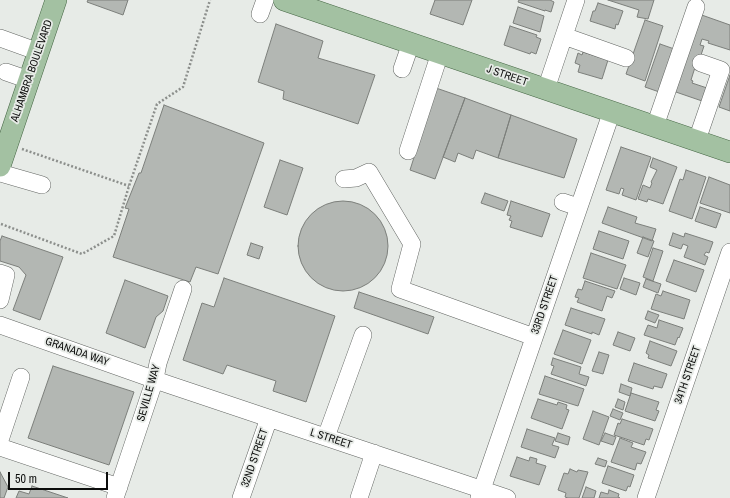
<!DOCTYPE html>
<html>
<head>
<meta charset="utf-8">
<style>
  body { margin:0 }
  #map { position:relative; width:730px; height:498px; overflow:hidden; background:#e7ebe7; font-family:"Archivo Narrow",sans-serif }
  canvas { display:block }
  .scale { position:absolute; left:8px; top:472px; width:100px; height:18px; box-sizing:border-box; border:2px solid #0c0d0c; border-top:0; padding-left:5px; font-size:12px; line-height:14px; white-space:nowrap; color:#0c0d0c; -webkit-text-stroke:3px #e7ebe7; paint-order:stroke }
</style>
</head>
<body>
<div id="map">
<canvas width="730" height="498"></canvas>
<div class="scale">50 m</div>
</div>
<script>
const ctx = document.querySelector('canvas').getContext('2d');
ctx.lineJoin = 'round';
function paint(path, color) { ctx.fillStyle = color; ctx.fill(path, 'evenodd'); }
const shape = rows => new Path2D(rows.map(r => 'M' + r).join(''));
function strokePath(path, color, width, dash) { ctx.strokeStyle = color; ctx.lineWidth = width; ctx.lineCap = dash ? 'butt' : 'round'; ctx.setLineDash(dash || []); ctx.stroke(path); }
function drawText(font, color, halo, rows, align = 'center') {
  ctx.font = font + ' "Archivo Narrow",sans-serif'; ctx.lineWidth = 3.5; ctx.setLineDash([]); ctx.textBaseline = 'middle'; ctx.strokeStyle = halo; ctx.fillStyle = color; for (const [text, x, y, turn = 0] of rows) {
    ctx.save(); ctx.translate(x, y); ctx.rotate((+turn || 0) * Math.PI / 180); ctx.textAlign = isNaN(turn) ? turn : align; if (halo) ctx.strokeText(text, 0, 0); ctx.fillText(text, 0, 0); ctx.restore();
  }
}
const building = shape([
  [88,0,128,0,123,15,87,2,88,0],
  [435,0,472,0,463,25,430,14,435,0],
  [519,0,550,0,554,2,551,12,545,10,545,11,518,2,519,0],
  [608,0,654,0,648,19,637,17,639,10,608,0],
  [598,3,623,11,618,25,616,24,615,29,590,21,593,11,595,11,598,3],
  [518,7,544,16,540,32,513,23,518,7],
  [696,13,730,25,730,50,708,43,709,41,702,39,700,45,704,46,699,61,697,61,691,80,693,81,692,83,710,89,705,102,670,90,696,13],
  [645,20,663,26,645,81,626,74,645,20],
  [276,24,323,41,318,58,375,75,358,124,283,99,284,91,258,82,276,24],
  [510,26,537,35,536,37,541,39,536,54,531,52,530,54,504,45,510,26],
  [660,44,680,51,665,94,645,87,660,44],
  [583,52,608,60,602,79,578,72,580,65,575,63,578,53,582,55,583,52],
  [730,75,730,111,719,107,730,75],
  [436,88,465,98,435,179,410,170,436,88],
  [465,98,511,115,498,158,476,150,473,159,458,153,455,162,443,157,465,98],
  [164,105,264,143,218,274,196,267,190,282,113,257,129,209,125,208,139,173,141,173,164,105],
  [511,115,577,139,564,178,498,158,511,115],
  [621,147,651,157,636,200,622,195,624,189,621,188,619,194,606,190,621,147],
  [653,158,677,167,663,204,648,199,647,202,638,199,643,185,650,188,652,183,651,182,657,170,650,167,653,158],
  [280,160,303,168,287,215,264,207,280,160],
  [686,170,706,177,692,219,669,211,680,179,683,180,686,170],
  [709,177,730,185,730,213,700,203,709,177],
  [485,193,508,201,504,211,481,203,485,193],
  '298 246a45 45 0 1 1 90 0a45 45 0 1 1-90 0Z',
  [511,201,550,214,542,237,510,227,512,221,509,220,511,216,507,215,511,201],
  [608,207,637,217,635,223,656,229,652,241,602,223,608,207],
  [700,207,721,214,716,228,695,221,700,207],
  [599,231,629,241,623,259,593,249,599,231],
  [673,233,684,237,685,233,713,242,709,253,706,252,704,255,708,257,705,265,684,257,688,246,683,244,681,249,669,245,673,233],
  [2,236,63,257,40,320,13,310,26,275,19,267,0,261,0,241,2,236],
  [643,237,654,241,648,257,637,253,643,237],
  [251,243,263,247,259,259,247,255,251,243],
  [653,248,663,251,653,281,643,277,653,248],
  [591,253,626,265,617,289,583,278,591,253],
  [674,260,704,270,696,292,666,281,674,260],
  [224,278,335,316,306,402,273,391,276,381,227,365,223,374,183,360,202,303,214,307,224,278],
  [624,278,640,283,636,295,620,289,624,278],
  [646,279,661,284,658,293,643,287,646,279],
  [125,280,168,296,163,311,156,317,145,348,106,333,125,280],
  [585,281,615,291,612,298,607,296,602,311,577,302,579,298,575,297,578,289,582,290,585,281],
  [663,291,690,300,684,319,651,309,656,294,661,296,663,291],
  [359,292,434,317,428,334,354,308,359,292],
  [571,308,605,319,599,335,592,332,592,334,565,325,571,308],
  [648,311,659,315,655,323,645,319,648,311],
  [659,320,683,328,679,338,678,337,675,345,644,335,648,325,657,328,659,320],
  [563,330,591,340,582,364,554,354,563,330],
  [618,332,635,338,630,351,613,345,618,332],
  [650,341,677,351,671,366,648,358,649,355,646,353,650,341],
  [599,352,609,355,603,374,592,371,599,352],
  [553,358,581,367,579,374,589,377,586,386,551,374,554,366,551,365,553,358],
  [634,363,667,374,662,388,654,386,653,389,628,381,634,363],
  [53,366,134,392,109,465,28,438,53,366],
  [545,376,584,389,578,406,539,394,545,376],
  [621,384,632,388,630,396,619,392,621,384],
  [631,393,659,402,656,410,659,411,655,421,625,411,631,393],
  [538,399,557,405,558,402,567,405,566,409,569,410,562,429,531,418,538,399],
  [618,399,625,402,623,410,615,407,618,399],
  [613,409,623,413,620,420,610,416,613,409],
  [593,411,609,417,599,445,583,439,593,411],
  [622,419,653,429,649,440,646,439,644,445,614,435,618,423,620,424,622,419],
  [527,429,555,438,552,445,559,447,555,458,521,447,527,429],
  [558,433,570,437,568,445,555,441,558,433],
  [605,433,616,437,613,445,601,441,605,433],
  [620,438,633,443,631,447,646,452,641,464,637,463,635,470,611,462,620,438],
  [517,457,529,461,530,457,537,459,536,463,546,466,539,485,510,476,517,457],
  [598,458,607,461,605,467,595,464,598,458],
  [608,466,634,475,630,487,628,486,626,491,602,483,608,466],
  [570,469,577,472,578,470,588,472,579,498,568,498,565,497,566,493,558,490,564,473,568,474,570,469],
  [0,472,8,487,4,498,0,498,0,472],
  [32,486,68,498,16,498,19,491,29,494,32,486],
  [586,487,596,491,594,498,582,498,586,487],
  [609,490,619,494,618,497,620,498,599,498,601,492,608,494,609,490]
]);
const path = shape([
  [22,149,129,186],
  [1,224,82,254,114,236,129,186,157,104,183,87,210,0]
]);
const minor = shape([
  [260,14,265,0],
  [564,36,626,58],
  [0,38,39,52],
  [402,69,411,43],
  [6,72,29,80],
  [546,89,576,0],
  [655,126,696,7],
  [697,140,721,70,701,63],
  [408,151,440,53],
  [0,173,42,185],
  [344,179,356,178,369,172,412,244,400,289,534,337],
  [563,202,578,207],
  [0,273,6,275,0,300],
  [0,325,167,384,507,498],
  [326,437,363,335],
  [0,440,21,377],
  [0,447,119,487],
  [115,498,155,379,158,363,183,289],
  [241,498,269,418],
  [359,498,374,453],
  [479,498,612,111],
  [646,498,730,252]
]);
const major = shape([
  [284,0,730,152],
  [0,166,56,0]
]);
const streetNames = [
  ["ALHAMBRA BOULEVARD",32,71,-71],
  ["J STREET",507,76,19],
  ["33RD STREET",545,305,-71],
  ["GRANADA WAY",77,352,19],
  ["34TH STREET",688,375,-71],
  ["SEVILLE WAY",149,393,-74],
  ["L STREET",331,439,18],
  ["32ND STREET",255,458,-71]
];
paint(building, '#b3b7b3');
strokePath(building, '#7c7f7b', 1);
strokePath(minor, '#636663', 18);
strokePath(major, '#466745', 22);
strokePath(path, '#8c8f8c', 2.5, [2, 2]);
strokePath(minor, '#fff', 17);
strokePath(major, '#a3c1a2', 21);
drawText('11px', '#0c0d0c', '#e7ebe7', streetNames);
</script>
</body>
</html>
